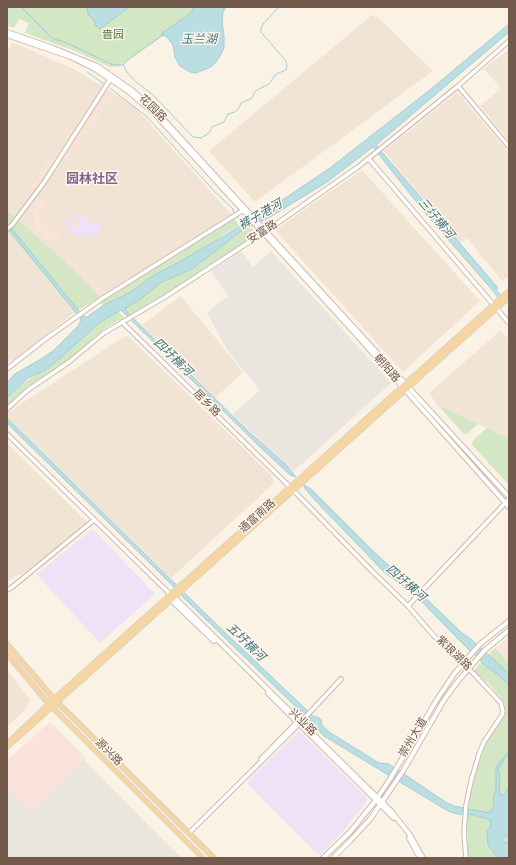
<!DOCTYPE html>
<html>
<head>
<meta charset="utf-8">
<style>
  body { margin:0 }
  #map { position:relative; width:516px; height:865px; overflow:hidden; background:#fbf2e6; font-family:Overpass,sans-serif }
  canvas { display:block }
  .frame { position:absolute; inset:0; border:8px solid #72594c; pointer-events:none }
</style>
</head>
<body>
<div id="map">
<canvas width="516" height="865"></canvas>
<div class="frame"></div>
</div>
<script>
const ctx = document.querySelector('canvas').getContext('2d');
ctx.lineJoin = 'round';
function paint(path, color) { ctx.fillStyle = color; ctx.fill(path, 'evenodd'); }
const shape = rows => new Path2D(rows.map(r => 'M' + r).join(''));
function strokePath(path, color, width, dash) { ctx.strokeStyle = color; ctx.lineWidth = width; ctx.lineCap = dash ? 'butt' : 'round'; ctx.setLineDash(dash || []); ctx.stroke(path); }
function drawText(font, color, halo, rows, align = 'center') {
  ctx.font = font + ' Overpass,"Noto Sans SC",sans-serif'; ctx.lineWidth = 3; ctx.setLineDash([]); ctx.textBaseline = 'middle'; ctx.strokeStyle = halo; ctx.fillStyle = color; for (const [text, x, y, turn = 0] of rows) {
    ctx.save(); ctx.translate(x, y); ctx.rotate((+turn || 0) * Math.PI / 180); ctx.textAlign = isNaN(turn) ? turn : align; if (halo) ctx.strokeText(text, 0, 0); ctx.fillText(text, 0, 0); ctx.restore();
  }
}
const residential = shape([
  [372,15,379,18,433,71,255,202,209,151],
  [12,42,76,70,133,105,232,215,100,297,7,210,7,54],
  [509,49,509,141,480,106,500,89,500,87,484,69],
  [457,92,509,153,509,276,502,281,467,238,460,243,384,151],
  [362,170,480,301,403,372,275,230],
  [7,231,75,312,15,359,7,363],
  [181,296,243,372,215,398,142,325],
  [501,330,509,340,509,439,437,404,429,393],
  [125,336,129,337,271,475,274,481,273,484,171,578,7,417,7,413],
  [7,443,91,526,25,572,7,581],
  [7,670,30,700,26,709,7,727]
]);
const commercial = shape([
  [108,96,111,98,94,124,109,134,109,136,88,122,103,100,105,101],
  [84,129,103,140,102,142,86,132,67,160,64,159],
  [50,157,54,159,35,189,30,189],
  [41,200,46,202,39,212,39,217,41,217,41,223,51,233,55,229,61,236,57,241,48,241,34,226,35,219,33,211],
  [78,242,81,245,69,257,103,290,100,292,65,257],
  [509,638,509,663,495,648],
  [50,722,86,758,31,813,7,789,7,760]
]);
const industrial = shape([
  [241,251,253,267,271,251,391,383,293,472,233,414,260,390,229,353,207,313,228,296,211,271],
  [84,760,158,835,182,858,7,858,7,789,31,813]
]);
const education = shape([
  [78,213,90,224,96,219,100,224,101,230,93,237,75,236,65,226,67,215,70,218,69,220,77,228,81,224,74,217],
  [93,529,155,594,100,643,36,574],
  [299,731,367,798,366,803,344,830,321,854,317,854,249,786,247,781]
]);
const green = shape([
  [7,7,201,7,201,10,118,67,110,67,75,51,25,33,29,23,19,19,14,28,7,26],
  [7,210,55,253,100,297,75,312,7,231],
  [234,218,239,226,224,234,200,253,105,308,100,302,185,248],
  [250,226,257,234,164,295,129,316,121,308,160,283,192,269,227,241,241,231],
  [116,310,124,317,104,329,67,361,26,388,7,406,7,399,19,387,49,365,90,327],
  [437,404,478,424,468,433,464,434],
  [487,428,509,439,509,485,472,445,473,440],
  [495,648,509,663,509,858,468,858,467,821,471,789,475,773,486,743,503,718,505,711,504,703,500,696,493,689,489,683,483,680,474,671,480,663]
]);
const water = shape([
  [87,7,129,7,100,29,96,26,94,19,88,15,87,7],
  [194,7,226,7,223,12,222,21,224,36,224,48,221,54,217,61,211,67,196,73,190,72,180,66,175,57,173,45,167,37,161,34,191,13,194,7],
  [509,24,509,32,376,145,498,288,494,292,426,214,373,147,327,182,270,217,241,231,192,269,160,283,138,301,125,308,126,311,135,320,247,430,286,465,296,477,290,475,258,445,121,310,100,322,58,360,45,370,28,378,7,398,7,382,15,374,41,359,53,351,79,325,81,319,7,227,7,223,83,316,87,317,104,305,131,292,154,275,183,260,266,211,330,168,431,89,509,24],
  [7,418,213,621,314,717,318,717,322,721,321,724,329,732,379,763,389,764,447,803,454,806,489,813,492,809,494,804,493,798,496,790,496,767,509,751,509,754,504,759,498,770,500,775,499,792,501,796,505,794,509,786,509,835,505,836,502,840,505,843,509,841,509,858,498,858,488,845,487,831,488,829,490,828,491,820,475,815,457,814,448,811,324,736,299,710,186,600,174,587,7,423,7,418],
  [304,485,311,489,373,551,405,580,415,588,462,633,472,640,507,672,509,674,509,685,496,673,486,666,465,646,414,594,384,572,312,497,304,487,304,485]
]);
const stream = shape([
  [21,7,52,38,69,44,111,64,123,65,133,56,163,35],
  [123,65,127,72,135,81,153,95,193,137,201,138,209,133,212,127,224,122,228,114,235,112,239,108,241,103,252,98,255,91,269,84,276,74,286,70,287,65,286,61,261,32,261,28,263,24,279,7],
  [87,72,104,84],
  [110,88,146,116,215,192,233,209,234,213],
  [237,216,242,225]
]);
const river = shape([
  [492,287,499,296]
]);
const tertiary = shape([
  [458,86,509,147],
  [369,159,509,323],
  [7,229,12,225,45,181,111,78],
  [122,322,293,490,372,571,408,606,434,636,462,664,473,673,501,703,503,712,502,715,484,742,479,754,471,781,466,805,464,833,466,858],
  [7,369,44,340,103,298,242,211],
  [7,409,28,390,69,362,104,333,165,297,266,231,358,167,458,86,509,41],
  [7,434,171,595],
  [7,590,11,588,94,520],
  [408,606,509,499],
  [261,759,297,722,299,721],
  [189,833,299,724,341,679]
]);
const secondary = shape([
  [7,32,53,48,97,66,133,91,155,110,509,497],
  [7,35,71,57,95,69,125,89,153,112,353,331,509,507],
  [173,596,392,812,410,835,423,858],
  [170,599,214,641],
  [268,693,394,818],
  [409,838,420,858],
  [323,858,350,832,376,800,390,779,436,701,454,674,480,644,509,621],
  [333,858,350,841,371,818,382,802,403,771,444,700,458,681,485,650,509,630]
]);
const primary = shape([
  [7,644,54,699,214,858],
  [7,654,49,704,203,858],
  [7,744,54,699,509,291],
  [7,747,509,297]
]);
const parkNames = [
  ["啬园",113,36]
];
const streetNames = [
  ["花园路",152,109,44],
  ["安富路",263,233,-33],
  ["朝阳路",386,369,49],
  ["居乡路",206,404,45],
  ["通富南路",258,517,-42],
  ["紫琅湖路",453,654,44],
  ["兴业路",302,723,44],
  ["崇州大道",414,738,-59],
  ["源兴路",108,753,45]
];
const waterNames = [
  ["玉兰湖",199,41],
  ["裤子港河",261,216,-30],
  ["三圩横河",435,219,50],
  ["四圩横河",172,358,44],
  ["四圩横河",405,584,41],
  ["五圩横河",245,643,44]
];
const quarterNames = [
  ["园林社区",92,180]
];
paint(residential, '#f2e4d4');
paint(commercial, '#fae3da');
paint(industrial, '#ebe5df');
paint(education, '#efe2f7');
paint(green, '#d3e7c5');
paint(water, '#bbdee3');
strokePath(water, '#a2cdd4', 1);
strokePath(stream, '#a2cdd4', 1);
strokePath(river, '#bbdee3', 4.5);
strokePath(tertiary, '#ccbaad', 5.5);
strokePath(secondary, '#d0bcad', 6);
strokePath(primary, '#d8d1cd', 6);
strokePath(tertiary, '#fff', 3.5);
strokePath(secondary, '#fff', 4);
strokePath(primary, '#f5d5a2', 4.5);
drawText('11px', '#547745', '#fef6ec', parkNames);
drawText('11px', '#72594c', '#fef6ec', streetNames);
drawText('italic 12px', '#44747d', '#fef6ec', waterNames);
drawText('bold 13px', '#7f648e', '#fef6ec', quarterNames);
</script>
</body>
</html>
